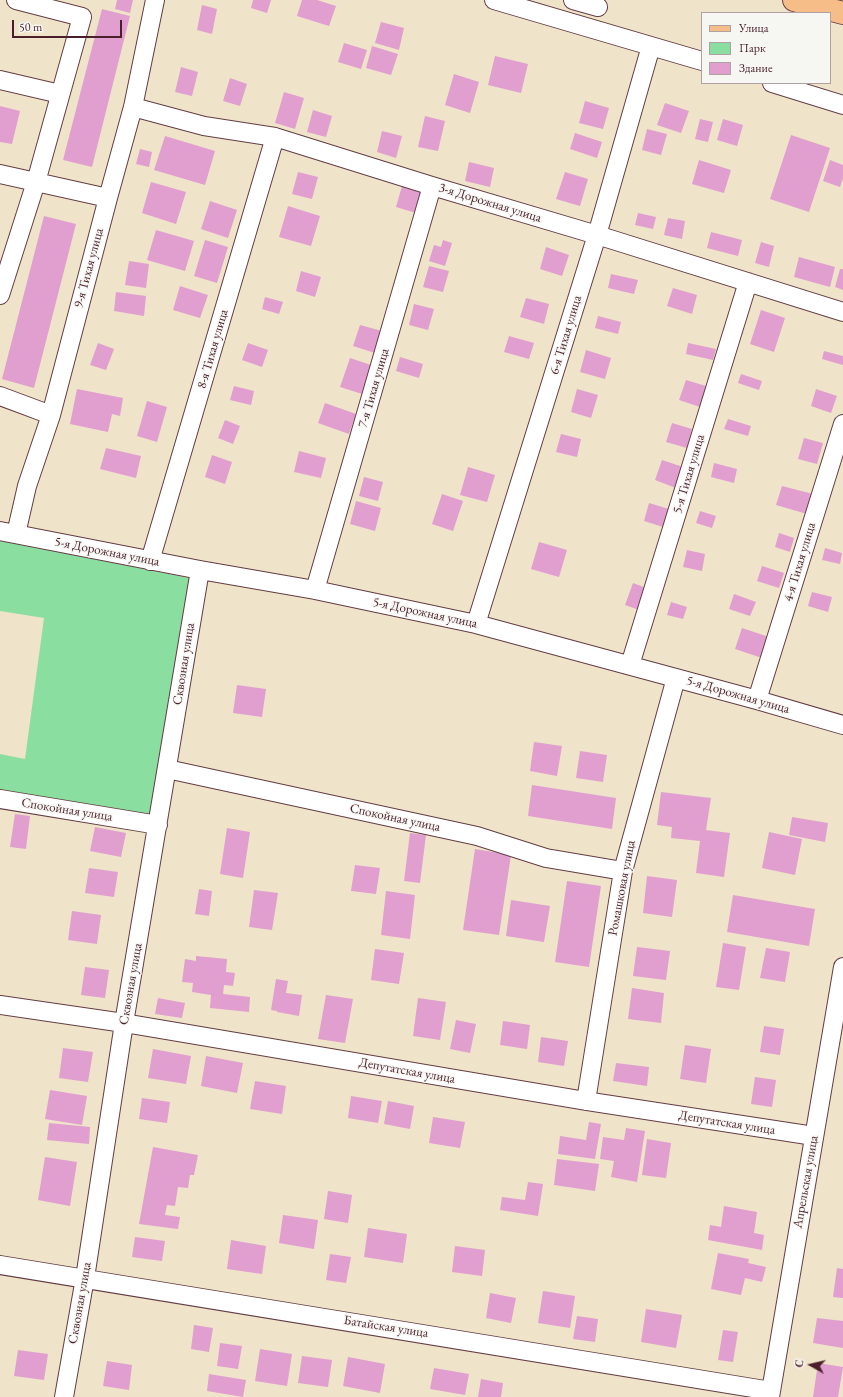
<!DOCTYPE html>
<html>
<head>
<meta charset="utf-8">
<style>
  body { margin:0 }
  #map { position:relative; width:843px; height:1397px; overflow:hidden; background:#efe4c9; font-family:"EB Garamond",serif }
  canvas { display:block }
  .legend { position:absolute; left:701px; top:12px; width:130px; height:72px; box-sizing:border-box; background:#f6f6f2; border:1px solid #b1a0a2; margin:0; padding:5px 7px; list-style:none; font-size:12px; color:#4a1f2b }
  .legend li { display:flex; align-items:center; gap:8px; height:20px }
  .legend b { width:20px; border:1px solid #b1a0a2 }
  .north { position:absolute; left:791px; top:1345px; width:40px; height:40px; -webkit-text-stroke:3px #f6f6f2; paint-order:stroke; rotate:278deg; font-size:11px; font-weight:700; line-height:16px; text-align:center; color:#4a1f2b }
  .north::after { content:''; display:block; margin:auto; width:14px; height:18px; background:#4a1f2b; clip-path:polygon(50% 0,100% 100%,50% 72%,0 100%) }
  .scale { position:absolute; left:12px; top:20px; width:110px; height:18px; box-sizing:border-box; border:2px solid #4a1f2b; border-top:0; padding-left:5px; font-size:12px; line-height:14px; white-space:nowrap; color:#4a1f2b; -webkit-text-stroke:3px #f6f6f2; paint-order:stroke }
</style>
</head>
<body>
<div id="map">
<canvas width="843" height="1397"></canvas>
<ul class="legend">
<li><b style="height:5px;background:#f7bd88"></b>Улица</li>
<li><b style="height:11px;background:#8adea0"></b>Парк</li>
<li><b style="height:11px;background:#e09fcf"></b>Здание</li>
</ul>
<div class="north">С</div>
<div class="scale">50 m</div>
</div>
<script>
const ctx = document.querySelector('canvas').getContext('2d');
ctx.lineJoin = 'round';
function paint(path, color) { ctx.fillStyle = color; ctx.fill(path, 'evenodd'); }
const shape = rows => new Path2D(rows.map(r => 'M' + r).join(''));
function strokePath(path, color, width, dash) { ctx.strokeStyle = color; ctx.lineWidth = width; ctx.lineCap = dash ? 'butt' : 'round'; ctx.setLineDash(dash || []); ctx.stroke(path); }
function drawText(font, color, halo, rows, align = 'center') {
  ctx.font = font + ' "EB Garamond",serif'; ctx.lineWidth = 3; ctx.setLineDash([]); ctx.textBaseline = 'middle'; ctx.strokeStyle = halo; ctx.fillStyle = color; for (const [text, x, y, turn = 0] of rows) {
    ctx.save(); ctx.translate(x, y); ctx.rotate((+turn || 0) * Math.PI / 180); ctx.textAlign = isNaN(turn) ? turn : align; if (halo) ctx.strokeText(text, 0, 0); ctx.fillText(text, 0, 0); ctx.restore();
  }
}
const green = shape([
  [0,540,189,578,154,816,0,790,0,754,25,759,44,618,0,611]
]);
const building = shape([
  [117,0,133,0,130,13,115,9],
  [253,0,271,0,267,13,251,8],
  [302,0,317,0,336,6,329,26,297,16],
  [202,5,217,9,212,34,197,30],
  [102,9,130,16,92,167,63,160],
  [381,22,404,28,399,50,375,43],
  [344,43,367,50,361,69,338,62],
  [372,46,398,54,391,75,366,68],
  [495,56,528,64,521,93,488,85],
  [181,67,198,72,192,96,175,92],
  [454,74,479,82,470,113,445,105],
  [230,78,247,84,240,106,223,101],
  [284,92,304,98,295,129,275,123],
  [585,101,609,108,603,129,579,123],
  [665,103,689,111,681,133,657,125],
  [0,106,20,111,12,144,0,142],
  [313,110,332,116,326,137,307,132],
  [425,116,445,121,438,151,418,147],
  [700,119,713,122,708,142,695,139],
  [723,119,743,125,737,146,717,140],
  [647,129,667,134,661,155,642,150],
  [382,131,402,136,396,158,377,152],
  [575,133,602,142,597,158,570,149],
  [791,135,830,148,809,212,770,199],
  [165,136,215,151,205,185,154,170],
  [140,149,152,152,149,167,136,164],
  [699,160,731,170,724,193,692,184],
  [830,160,843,165,843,178,840,187,823,181],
  [469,162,494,168,490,187,465,181],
  [298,172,318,177,312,199,292,194],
  [565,172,588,179,580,206,556,199],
  [151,182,186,192,176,224,142,213],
  [402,186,422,191,416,213,396,207],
  [210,201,237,210,228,238,201,229],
  [288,206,320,216,311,246,279,237],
  [638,213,656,217,653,229,635,225],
  [44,216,76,224,34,388,2,379],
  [668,218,685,221,682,239,664,235],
  [156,230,194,241,185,271,147,260],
  [711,232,742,240,738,256,707,248],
  [205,240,228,247,217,283,194,276],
  [443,240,452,243,445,266,429,261,434,245,441,247],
  [761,242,774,246,769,267,755,263],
  [546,247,569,255,562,276,540,269],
  [799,257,835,267,830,287,794,277],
  [129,261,149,264,146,288,125,285],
  [429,266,449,271,443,292,423,287],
  [840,269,843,269,843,290,835,287],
  [301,271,321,277,315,297,296,291],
  [611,274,638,280,634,294,608,288],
  [180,286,208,295,200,318,173,310],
  [673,288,697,295,692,314,667,306],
  [116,292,146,296,144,316,114,311],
  [265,297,283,302,279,314,262,309],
  [526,298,549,304,544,324,520,317],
  [414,304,434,309,428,330,409,325],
  [761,310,785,318,774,352,750,344],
  [598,316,621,322,618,334,595,328],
  [360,325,382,331,375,353,353,346],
  [509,336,534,343,529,359,504,352],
  [98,343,114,349,106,370,90,365],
  [248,343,268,350,262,367,242,360],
  [688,343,716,349,713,360,686,354],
  [586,350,611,358,605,379,580,372],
  [824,351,843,356,843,365,822,359],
  [400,357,423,364,419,378,396,371],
  [350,358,371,365,362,394,340,387],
  [741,374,762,381,759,390,738,383],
  [686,380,706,386,700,407,679,400],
  [234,386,254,391,251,405,230,400],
  [77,389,123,398,120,416,112,414,108,432,70,424],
  [577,389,598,395,591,418,571,412],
  [816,389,837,396,831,413,811,406],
  [147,401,167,407,157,442,137,436],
  [325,403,356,414,349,434,318,423],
  [728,419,751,426,748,436,724,429],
  [225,420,240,426,233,444,218,438],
  [672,423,692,429,687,448,666,442],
  [561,434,581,439,577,457,556,452],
  [804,438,823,443,817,464,798,459],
  [106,448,141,456,136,478,100,469],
  [299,451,326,458,321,478,294,472],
  [212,455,232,462,225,484,205,477],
  [662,460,683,467,676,488,655,480],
  [714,463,737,469,734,483,711,477],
  [468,467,495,475,487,502,460,495],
  [364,477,383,482,378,501,359,496],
  [782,486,813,494,807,514,776,505],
  [442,494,463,501,453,531,432,524],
  [356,501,381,508,375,531,350,524],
  [649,503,669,509,663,527,644,521],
  [700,511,716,516,712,528,696,523],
  [779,533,794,538,790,552,775,547],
  [539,542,567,550,559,577,531,569],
  [825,548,842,553,840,564,822,560],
  [687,550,705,554,702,571,683,567],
  [762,566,784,573,779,588,757,581],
  [633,583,649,589,642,611,625,605],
  [812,592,832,597,828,612,808,606],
  [734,594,756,602,750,616,729,609],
  [671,602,687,607,683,619,667,615],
  [742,628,769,637,762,658,735,649],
  [237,685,266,689,262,717,233,713],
  [534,742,562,746,557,776,530,771],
  [580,751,607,755,603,782,576,778],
  [532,785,616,798,612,829,528,816],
  [661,792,711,798,706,830,730,833,724,877,696,873,700,841,671,838,672,827,657,825],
  [15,814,30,816,26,849,10,847],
  [792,817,828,823,825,842,789,835],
  [95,827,126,833,121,857,90,851],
  [227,828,250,832,243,878,220,874],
  [769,832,802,839,795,875,762,868],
  [410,833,426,835,420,883,404,881],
  [475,849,511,855,499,935,463,930],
  [355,865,380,868,376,894,351,891],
  [89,868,118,872,114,897,85,893],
  [647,876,677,880,672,917,643,913],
  [567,881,601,886,589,967,555,962],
  [199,889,212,891,209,916,195,914],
  [254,890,278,893,272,930,249,927],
  [386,891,415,895,410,939,381,935],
  [733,895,815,909,809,946,727,932],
  [511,900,550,906,544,942,506,936],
  [72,911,101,915,97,944,68,940],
  [723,943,746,947,739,990,716,987],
  [637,947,670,951,666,980,633,976],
  [766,948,790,952,785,982,760,978],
  [375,949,404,953,399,984,371,980],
  [196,956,227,959,226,972,235,973,233,986,224,985,223,994,250,997,249,1012,210,1008,211,995,192,992,193,983,182,982,185,959,196,961],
  [85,967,109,970,105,998,81,995],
  [276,979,288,981,286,993,302,995,299,1016,277,1012,277,1011,271,1010],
  [632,988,664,993,661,1023,628,1019],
  [326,995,353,999,345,1043,318,1039],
  [158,998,185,1003,182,1018,155,1014],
  [418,998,446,1002,440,1040,413,1036],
  [456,1020,476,1024,470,1053,450,1049],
  [503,1021,530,1025,527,1049,500,1045],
  [764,1026,784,1029,780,1055,760,1052],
  [541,1037,568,1041,564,1066,538,1062],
  [685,1045,711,1049,706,1083,680,1079],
  [63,1048,93,1052,88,1082,59,1078],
  [153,1049,191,1056,186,1084,148,1078],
  [206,1056,243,1063,237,1093,201,1086],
  [616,1063,649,1067,647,1086,613,1081],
  [755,1077,776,1080,772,1107,751,1104],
  [255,1081,286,1086,282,1114,250,1109],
  [50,1090,87,1096,82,1125,45,1119],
  [351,1096,382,1101,378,1123,348,1118],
  [142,1098,170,1102,167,1123,139,1119],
  [388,1101,414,1106,410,1129,384,1124],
  [433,1117,465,1122,460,1148,429,1143],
  [589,1122,601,1124,595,1159,558,1154,560,1136,586,1140],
  [49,1123,90,1127,89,1144,47,1140],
  [626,1128,645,1131,637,1182,611,1177,614,1161,600,1159,603,1137,624,1140],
  [647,1139,671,1143,666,1178,642,1175],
  [153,1147,198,1155,194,1175,190,1175,188,1188,178,1187,175,1206,167,1205,165,1215,180,1217,178,1229,139,1224],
  [45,1157,77,1162,70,1206,38,1200],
  [557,1159,599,1164,595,1191,554,1185],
  [528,1182,543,1184,538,1216,500,1210,502,1197,525,1200],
  [328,1191,352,1195,348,1223,324,1219],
  [724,1206,757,1212,754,1233,764,1235,762,1250,708,1240,710,1225,721,1227],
  [283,1215,318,1220,314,1249,279,1243],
  [368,1228,407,1234,403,1263,364,1257],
  [135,1237,165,1241,162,1261,132,1257],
  [231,1240,266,1246,262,1274,227,1269],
  [455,1246,485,1250,482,1276,452,1272],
  [718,1253,749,1259,748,1263,766,1267,762,1282,745,1278,741,1295,711,1289],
  [330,1254,351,1257,346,1283,326,1280],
  [837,1268,843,1269,843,1298,833,1297],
  [543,1291,575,1296,570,1328,538,1323],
  [490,1293,516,1298,511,1323,486,1318],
  [646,1309,682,1315,676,1348,641,1342],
  [577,1316,598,1319,595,1342,573,1339],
  [817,1318,843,1321,843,1348,813,1343],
  [194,1325,213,1328,209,1352,191,1349],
  [723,1330,738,1332,733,1362,718,1360],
  [220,1343,242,1346,238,1369,217,1366],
  [260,1349,292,1354,287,1386,255,1381],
  [18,1350,48,1354,44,1380,14,1376],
  [302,1356,332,1360,328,1387,298,1383],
  [348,1357,385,1364,380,1393,343,1386],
  [107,1361,132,1365,129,1390,103,1386],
  [818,1363,843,1367,838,1397,813,1397],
  [434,1368,469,1374,465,1395,430,1389],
  [209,1374,246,1380,243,1397,207,1391],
  [481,1379,503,1383,501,1397,478,1397]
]);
const minor = shape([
  [494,0,702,61],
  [573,0,598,7],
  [0,80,60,94],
  [772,83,843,105],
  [133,107,204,126,275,137,432,186,597,235,843,312],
  [0,174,108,198],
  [0,295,36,182,82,17,16,0],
  [0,396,51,415],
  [0,531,200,570,315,590,476,624,757,700,843,725],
  [16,534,27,486,51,415,108,198,133,107,155,0],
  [150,561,275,137],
  [315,590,432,186],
  [476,624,597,235,651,46],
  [630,665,748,282],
  [757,700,843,424],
  [167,769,477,836,546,858,623,871],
  [0,799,158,825],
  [0,1005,124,1023,586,1101,814,1136],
  [586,1101,623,871,676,678],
  [0,1265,771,1391],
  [64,1397,85,1278,124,1023,200,570],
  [770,1397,843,967]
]);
const major = shape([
  [794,0,843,13]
]);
const streetNames = [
  ["3-я Дорожная улица",490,203,17],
  ["9-я Тихая улица",89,268,-75],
  ["6-я Тихая улица",566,335,-73],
  ["8-я Тихая улица",213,349,-74],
  ["7-я Тихая улица",374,388,-74],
  ["5-я Тихая улица",689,474,-73],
  ["5-я Дорожная улица",107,552,11],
  ["4-я Тихая улица",800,562,-73],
  ["5-я Дорожная улица",425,613,12],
  ["Сквозная улица",184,664,-81],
  ["5-я Дорожная улица",738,695,16],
  ["Спокойная улица",67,810,9],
  ["Спокойная улица",395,818,12],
  ["Ромашковая улица",622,888,-79],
  ["Сквозная улица",131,984,-80],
  ["Депутатская улица",407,1071,10],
  ["Депутатская улица",727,1123,9],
  ["Апрельская улица",806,1182,-80],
  ["Сквозная улица",80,1303,-80],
  ["Батайская улица",386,1327,9]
];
paint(green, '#8adea0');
paint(building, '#e09fcf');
strokePath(minor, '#633d43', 20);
strokePath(major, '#633d43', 24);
strokePath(minor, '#fff', 18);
strokePath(major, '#f7bd88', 22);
drawText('13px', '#4a1f2b', '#f6f6f2', streetNames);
</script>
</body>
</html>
